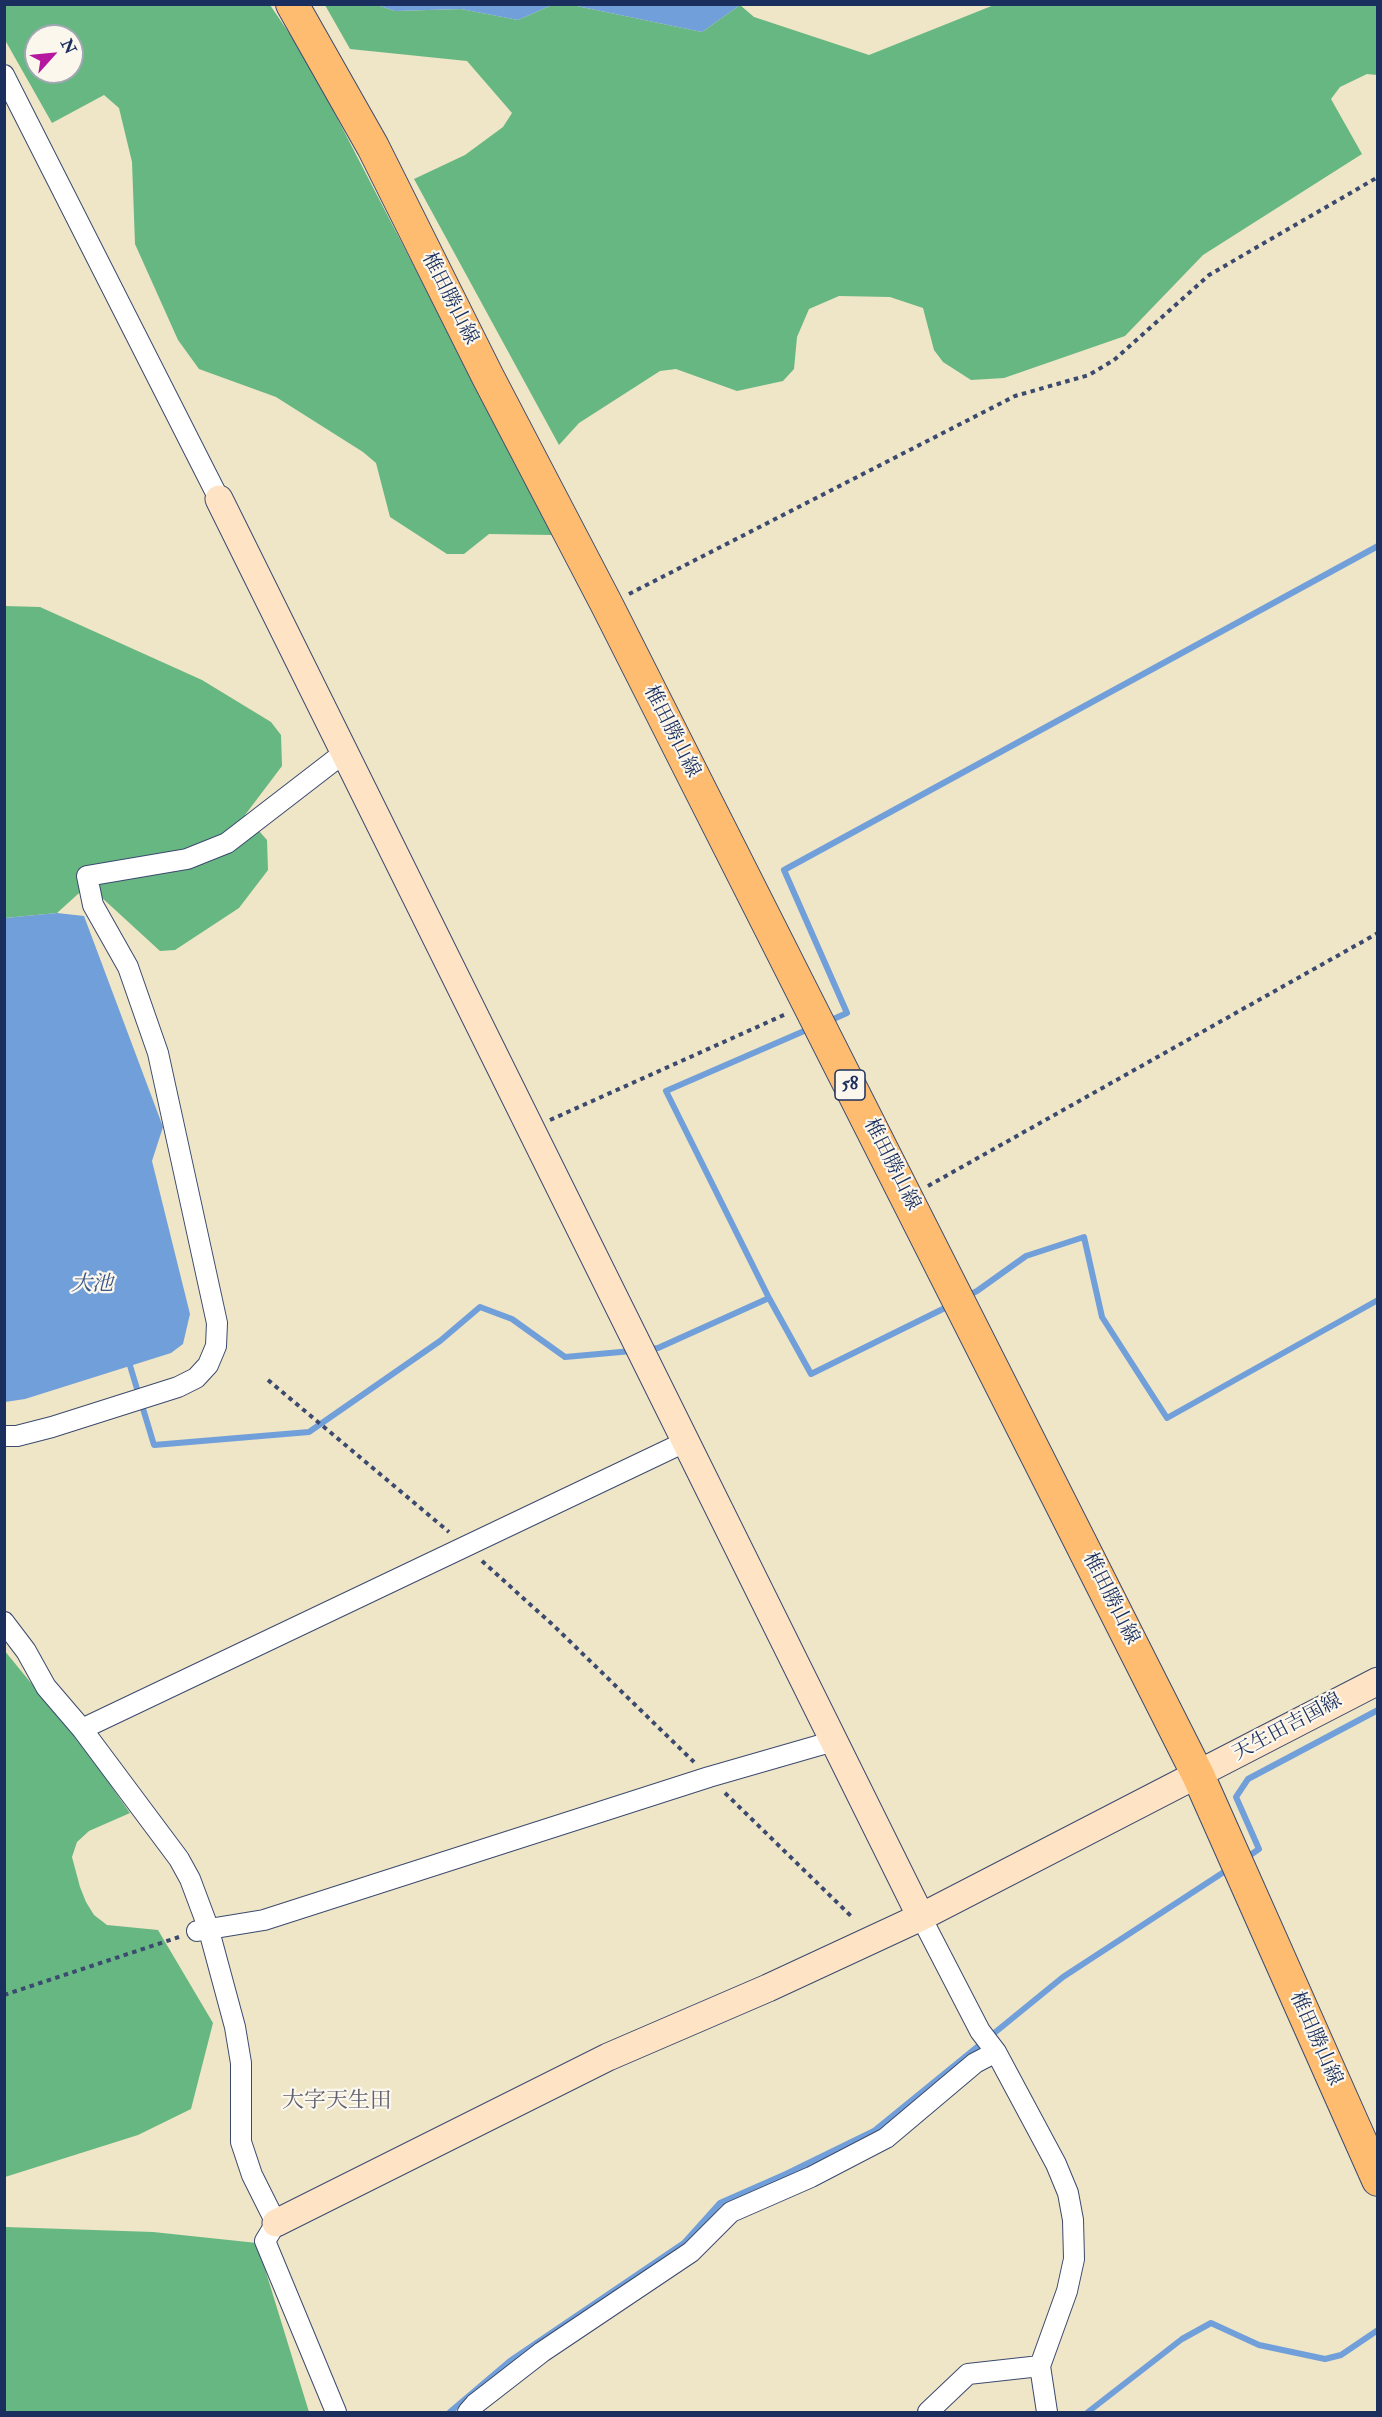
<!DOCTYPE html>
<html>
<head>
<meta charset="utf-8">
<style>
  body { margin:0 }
  #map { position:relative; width:1382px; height:2417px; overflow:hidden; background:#efe5c7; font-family:"IM FELL Double Pica",serif }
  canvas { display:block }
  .frame { position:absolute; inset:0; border:6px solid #1b2f5e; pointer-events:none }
  .north { position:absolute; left:24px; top:24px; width:60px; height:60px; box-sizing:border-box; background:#fbf7ec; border:2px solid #a1a7b3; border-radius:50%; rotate:63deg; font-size:16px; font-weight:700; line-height:24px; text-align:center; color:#1b2f5e }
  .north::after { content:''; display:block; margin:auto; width:21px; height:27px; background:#b5179e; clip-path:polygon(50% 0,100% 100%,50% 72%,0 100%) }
</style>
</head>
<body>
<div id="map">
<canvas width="1382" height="2417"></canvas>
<div class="frame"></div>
<div class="north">N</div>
</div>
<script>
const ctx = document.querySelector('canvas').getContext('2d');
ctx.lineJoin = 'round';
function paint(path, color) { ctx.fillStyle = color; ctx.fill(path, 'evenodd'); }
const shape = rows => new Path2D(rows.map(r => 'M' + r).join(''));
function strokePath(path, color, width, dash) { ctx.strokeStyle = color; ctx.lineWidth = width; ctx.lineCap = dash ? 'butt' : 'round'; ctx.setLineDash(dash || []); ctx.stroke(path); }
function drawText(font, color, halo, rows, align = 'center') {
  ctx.font = font + ' "IM FELL Double Pica","Noto Serif JP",serif'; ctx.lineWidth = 4.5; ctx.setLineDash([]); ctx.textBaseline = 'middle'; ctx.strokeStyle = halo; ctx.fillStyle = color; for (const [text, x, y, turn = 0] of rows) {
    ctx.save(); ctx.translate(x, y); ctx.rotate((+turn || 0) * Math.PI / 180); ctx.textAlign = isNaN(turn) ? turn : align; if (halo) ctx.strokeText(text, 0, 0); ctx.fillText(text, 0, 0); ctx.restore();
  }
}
const forest = shape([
  [4,5,270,5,306,58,553,535,489,534,464,554,447,554,390,517,376,463,363,452,276,397,199,369,178,340,135,244,132,162,119,108,104,95,52,123,5,40],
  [36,36,72,36,72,72,36,72],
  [325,5,377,5,395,11,461,9,518,20,552,5,572,5,702,32,740,5,754,17,869,55,994,5,1377,5,1377,75,1367,74,1340,87,1331,99,1362,154,1203,255,1125,336,1004,378,971,380,943,362,934,350,923,308,890,297,839,296,809,309,797,337,794,369,783,381,737,391,676,369,660,371,579,423,559,445,414,179,465,155,503,127,512,113,467,61,350,49],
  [5,606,40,607,202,680,271,722,281,735,282,766,245,815,267,840,268,870,239,908,175,950,160,951,88,885,57,913,5,918],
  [4,1650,86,1750,130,1813,89,1831,77,1842,72,1857,80,1887,86,1902,94,1915,107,1925,158,1930,213,2023,191,2109,138,2135,5,2177],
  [5,2227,153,2232,257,2243,309,2412,5,2412]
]);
const water = shape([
  [377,5,552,5,518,20,461,9,395,11],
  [740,5,702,32,572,5,740,4],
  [57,913,84,916,163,1127,152,1161,190,1314,183,1344,171,1353,25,1399,5,1402,5,918]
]);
const stream = shape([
  [829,1021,847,1013,784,870,1378,546],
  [965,1297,977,1291,1026,1256,1084,1237,1102,1317,1167,1418,1378,1300],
  [769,1298,811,1374,951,1305],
  [649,1349,658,1348,769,1298,666,1091,811,1028],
  [128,1359,154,1445,309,1432,440,1341,480,1307,512,1319,565,1357,632,1351],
  [1246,1858,1259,1849,1236,1797,1248,1779,1378,1710],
  [450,2412,510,2361,684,2243,720,2203,786,2174,874,2131,1063,1977,1230,1868],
  [1088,2412,1182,2339,1211,2323,1259,2345,1325,2359,1341,2355,1378,2330]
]);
const path = shape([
  [629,594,1015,396,1089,375,1114,360,1209,275,1378,177],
  [550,1120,786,1014],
  [928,1186,1378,933],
  [268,1380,449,1532],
  [482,1561,553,1625,694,1762],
  [725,1793,853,1918],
  [4,1995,179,1937]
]);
const street = shape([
  [4,75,219,499],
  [4,1436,17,1436,52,1427,178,1387,196,1378,208,1365,216,1346,217,1323,158,1053,128,967,93,905,87,876,187,859,227,843,345,752],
  [4,1622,26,1651,46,1687,82,1729,179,1859,190,1879,208,1927,235,2027,241,2063,241,2142,252,2175,276,2223,265,2241,336,2412],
  [82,1729,687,1441],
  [921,1917,980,2031,996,2052,1056,2164,1068,2193,1073,2220,1074,2259,1067,2291,1040,2366,1047,2412],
  [197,1931,264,1920,709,1777,834,1741],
  [468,2412,475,2404,542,2352,691,2252,731,2212,811,2177,886,2138,975,2063,996,2052],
  [928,2412,968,2374,1040,2366]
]);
const secondary = shape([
  [219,499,921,1917],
  [276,2223,608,2057,768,1988,921,1917,1378,1681]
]);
const primary = shape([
  [292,4,373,147,488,377,607,605,1198,1775,1378,2180]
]);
const shields = [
  [850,1085,30]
];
const shieldNames = [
  ["58",850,1085]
];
const streetNames = [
  ["椎田勝山線",449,299,63],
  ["椎田勝山線",671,732,63],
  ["椎田勝山線",891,1165,63],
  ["椎田勝山線",1110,1599,63],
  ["天生田吉国線",1288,1728,-28],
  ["椎田勝山線",1315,2039,66]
];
const waterNames = [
  ["大池",92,1285]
];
const quarterNames = [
  ["大字天生田",337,2102]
];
paint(forest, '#67b782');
paint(water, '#719fd9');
strokePath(stream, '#719fd9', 6);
strokePath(street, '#3b4a6e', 22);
strokePath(secondary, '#3b4a6e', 29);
strokePath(primary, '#3b4a6e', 34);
strokePath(path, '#3b4a6e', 4, [4.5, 4.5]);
strokePath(street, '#fff', 20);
strokePath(secondary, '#fee4c5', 27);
strokePath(primary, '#fdbc6f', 32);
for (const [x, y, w] of shields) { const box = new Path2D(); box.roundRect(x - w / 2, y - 15, w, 30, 4.5); ctx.fillStyle = '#fbf7ec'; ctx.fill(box); strokePath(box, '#1b2f5e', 1.5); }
drawText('bold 18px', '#1b2f5e', null, shieldNames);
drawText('20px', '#1b2f5e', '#fbf7ec', streetNames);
drawText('italic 21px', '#395689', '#fbf7ec', waterNames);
drawText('22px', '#616070', '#fbf7ec', quarterNames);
</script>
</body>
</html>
